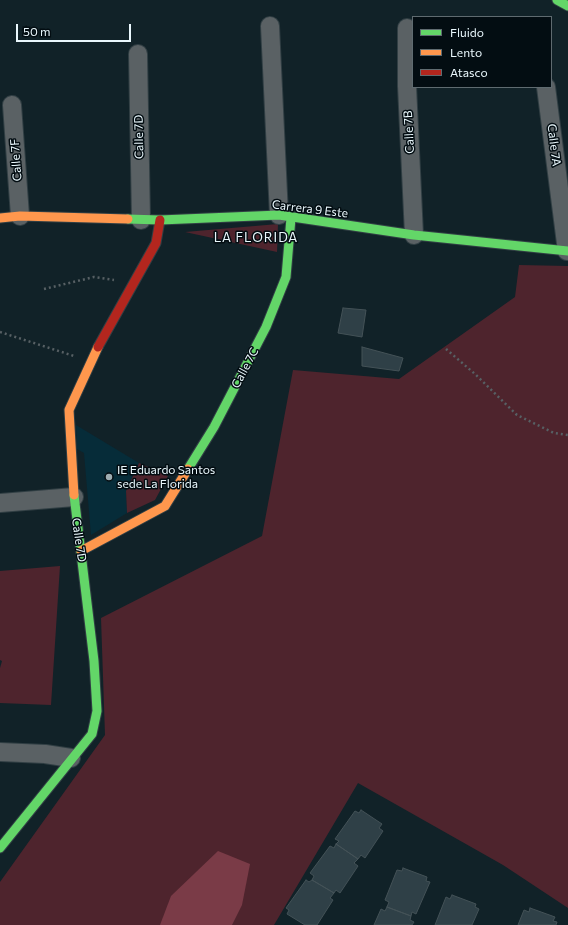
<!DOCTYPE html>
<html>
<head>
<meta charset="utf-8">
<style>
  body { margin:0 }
  #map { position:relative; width:568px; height:925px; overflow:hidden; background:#112228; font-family:Commissioner,sans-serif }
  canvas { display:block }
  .legend { position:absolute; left:412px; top:16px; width:140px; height:72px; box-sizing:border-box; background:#030d12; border:1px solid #5f6b70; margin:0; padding:5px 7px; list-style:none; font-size:12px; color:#eaf8fd }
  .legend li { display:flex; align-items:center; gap:8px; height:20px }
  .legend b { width:20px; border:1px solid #5f6b70 }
  .scale { position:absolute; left:16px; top:24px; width:115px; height:18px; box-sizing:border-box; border:2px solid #eaf8fd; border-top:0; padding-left:5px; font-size:12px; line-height:14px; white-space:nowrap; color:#eaf8fd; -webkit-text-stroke:3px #030d12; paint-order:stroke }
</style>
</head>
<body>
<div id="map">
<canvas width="568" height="925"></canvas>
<ul class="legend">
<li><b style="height:5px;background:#63d668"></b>Fluido</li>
<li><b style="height:5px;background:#ff974d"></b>Lento</li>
<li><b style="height:5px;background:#b3261e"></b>Atasco</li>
</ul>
<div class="scale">50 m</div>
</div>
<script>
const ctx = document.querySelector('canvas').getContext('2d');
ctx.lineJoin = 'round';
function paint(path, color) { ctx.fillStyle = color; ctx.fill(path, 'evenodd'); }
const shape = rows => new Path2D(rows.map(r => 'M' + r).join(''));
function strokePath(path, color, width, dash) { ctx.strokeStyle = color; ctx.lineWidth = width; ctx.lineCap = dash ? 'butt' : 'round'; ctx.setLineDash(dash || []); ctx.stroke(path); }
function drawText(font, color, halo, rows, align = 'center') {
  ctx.font = font + ' Commissioner,sans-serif'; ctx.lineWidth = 3; ctx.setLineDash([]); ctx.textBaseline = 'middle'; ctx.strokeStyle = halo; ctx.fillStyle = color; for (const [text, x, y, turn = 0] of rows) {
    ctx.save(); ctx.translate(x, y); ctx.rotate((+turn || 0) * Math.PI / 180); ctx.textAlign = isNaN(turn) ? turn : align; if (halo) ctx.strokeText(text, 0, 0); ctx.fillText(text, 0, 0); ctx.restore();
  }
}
const built = shape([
  [76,425,139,463,126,491,127,513,91,535,84,453,77,449]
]);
const green = shape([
  [278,224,277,252,185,232],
  [519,265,568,266,568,908,503,865,358,783,274,925,0,925,0,882,105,735,101,618,262,536,293,370,399,379,515,297],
  [139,463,168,476,155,500,127,513,126,491],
  [60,566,51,705,0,703,0,668,2,661,0,660,0,571]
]);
const forest = shape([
  [218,851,250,864,242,905,232,925,160,925,171,896]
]);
const building = shape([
  [343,308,366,310,362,337,338,333,343,308],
  [362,347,403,358,399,371,362,366,362,347],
  [361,810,382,824,379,828,383,831,365,858,361,855,358,859,336,844,339,841,335,839,355,811,359,813,361,810],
  [336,844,358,859,354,863,358,866,340,893,336,890,334,893,312,880,314,876,310,873,330,846,334,848,336,844],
  [403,868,427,877,426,881,430,882,416,914,412,912,411,916,387,907,389,902,385,900,397,870,402,871,403,868],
  [306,880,309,882,312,880,334,893,330,898,333,900,317,925,305,925,287,914,289,910,286,908,306,880],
  [452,895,476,904,475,907,479,909,472,925,435,925,446,897,450,899,452,895],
  [387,907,411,916,410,920,414,922,412,925,374,925,381,909,385,911,387,907],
  [530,908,555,917,553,921,557,922,556,925,518,925,524,910,529,912,530,908]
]);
const path = shape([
  [44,289,94,277,114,280],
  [0,332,74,356],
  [446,349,475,374,517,415,554,433,568,435]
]);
const street = shape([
  [270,26,279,215],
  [407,28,407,86,414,235],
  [138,54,141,220],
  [546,87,567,251],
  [12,105,20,216],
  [0,503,74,497],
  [0,752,45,754,71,758]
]);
const fast = shape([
  [557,0,568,6],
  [128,219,160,220,279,215,414,235,568,251],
  [188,469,214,427,266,327,286,277,291,218],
  [0,848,92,734,97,711,94,661,74,495]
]);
const slow = shape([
  [0,218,20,216,128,219],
  [74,495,69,410,98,347],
  [81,551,165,506,188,469]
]);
const jam = shape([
  [98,347,156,243,160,220]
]);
const markers = [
  [109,477,4,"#9eadb2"]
];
const streetNames = [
  ["Calle 7B",409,132,-93],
  ["Calle 7D",139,137,-91],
  ["Calle 7A",554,145,83],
  ["Calle 7F",16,160,-94],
  ["Carrera 9 Este",310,209,7],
  ["Calle 7C",245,368,-62],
  ["Calle 7D",79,540,82]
];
const poiNames = [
  ["IE Eduardo Santos",117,470],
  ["sede La Florida",117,484]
];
const neighbourhoodNames = [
  ["LA FLORIDA",256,238]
];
paint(built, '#062c39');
paint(green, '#4e242d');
paint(forest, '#7a3b47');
paint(building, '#2f4047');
strokePath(building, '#445257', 1);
strokePath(street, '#313f44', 20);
strokePath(fast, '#313f44', 11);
strokePath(slow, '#313f44', 11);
strokePath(jam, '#313f44', 11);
strokePath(path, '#576064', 2.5, [2, 3]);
strokePath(street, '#5a6164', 18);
strokePath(fast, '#63d668', 9);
strokePath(slow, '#ff974d', 9);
strokePath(jam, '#b3261e', 9);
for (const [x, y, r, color] of markers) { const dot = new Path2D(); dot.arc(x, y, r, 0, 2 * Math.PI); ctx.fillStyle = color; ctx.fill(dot); strokePath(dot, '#030d12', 1.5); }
drawText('12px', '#eaf8fd', '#030d12', streetNames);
drawText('12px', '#eaf8fd', '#030d12', poiNames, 'left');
ctx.letterSpacing = '1px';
drawText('13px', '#eaf8fd', '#030d12', neighbourhoodNames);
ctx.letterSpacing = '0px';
</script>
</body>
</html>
